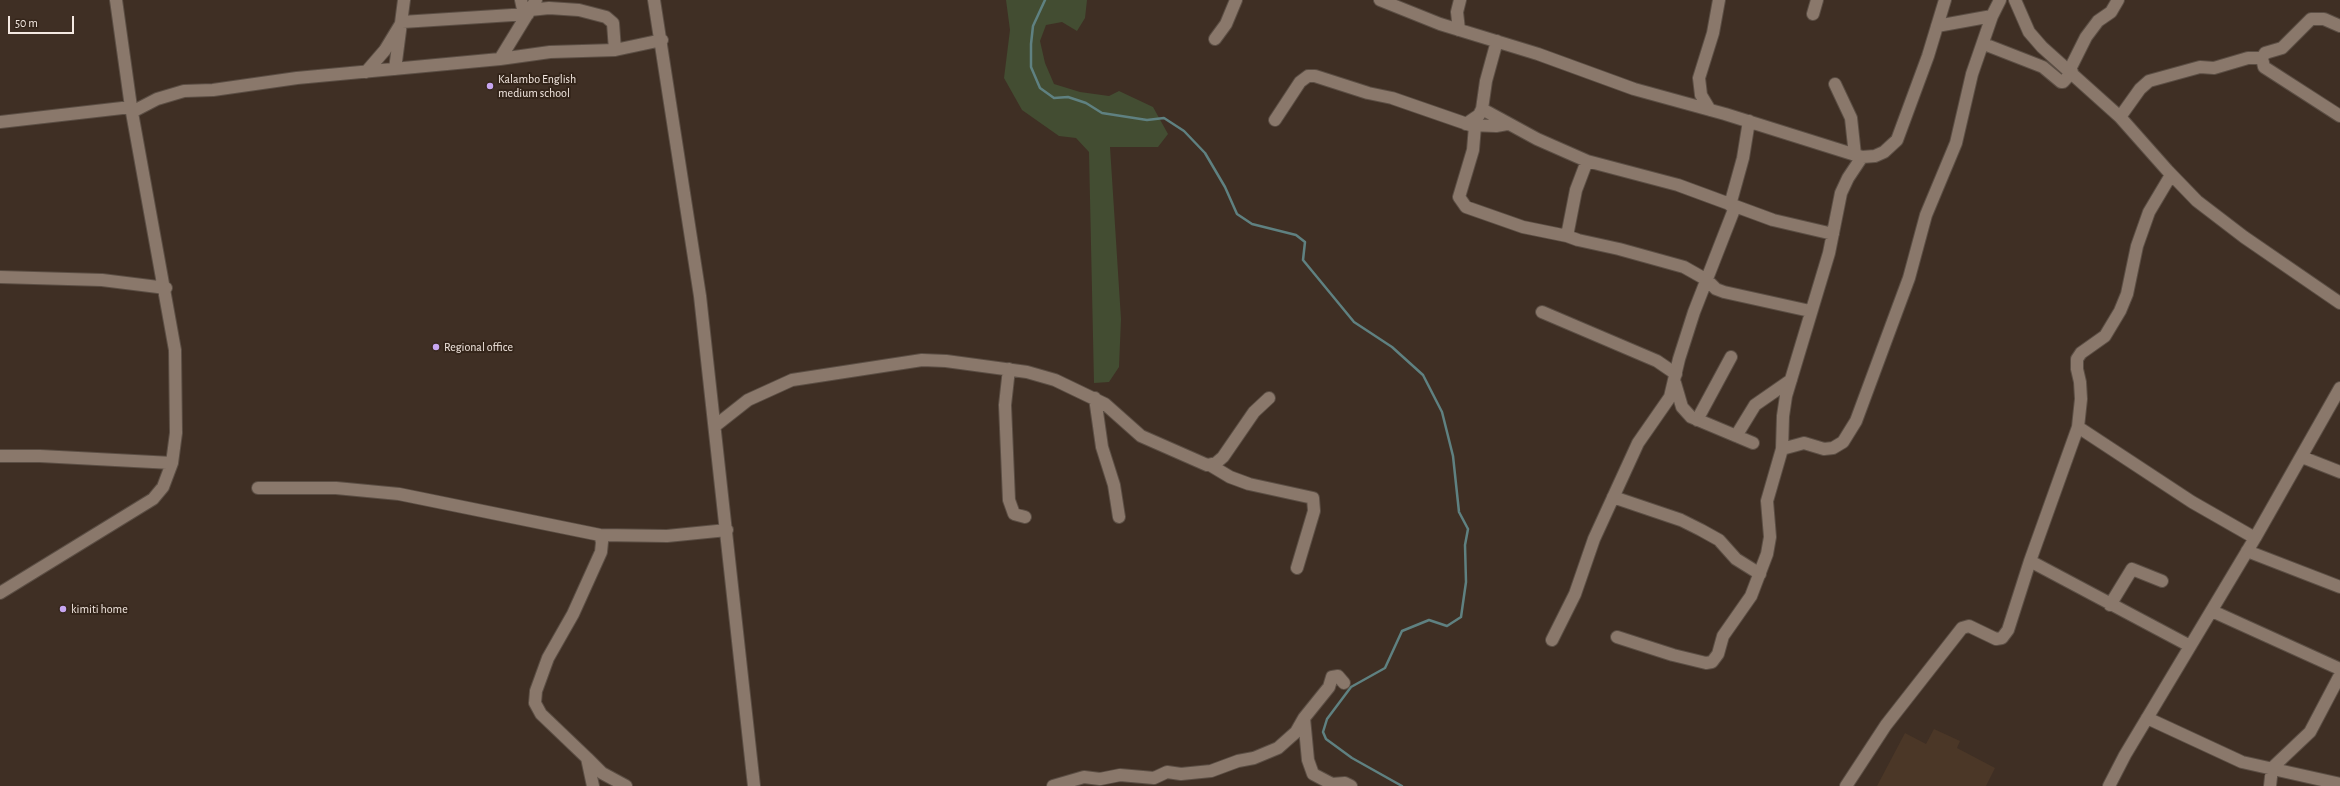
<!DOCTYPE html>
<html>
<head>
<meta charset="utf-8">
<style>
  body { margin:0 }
  #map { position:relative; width:2340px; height:786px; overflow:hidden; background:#3f2f24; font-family:"Alegreya Sans",sans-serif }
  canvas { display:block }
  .scale { position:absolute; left:8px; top:16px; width:66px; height:18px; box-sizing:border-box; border:2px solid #f4e9e2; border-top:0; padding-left:5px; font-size:12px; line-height:14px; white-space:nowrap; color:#f4e9e2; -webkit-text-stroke:3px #34251a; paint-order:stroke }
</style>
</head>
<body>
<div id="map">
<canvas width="2340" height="786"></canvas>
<div class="scale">50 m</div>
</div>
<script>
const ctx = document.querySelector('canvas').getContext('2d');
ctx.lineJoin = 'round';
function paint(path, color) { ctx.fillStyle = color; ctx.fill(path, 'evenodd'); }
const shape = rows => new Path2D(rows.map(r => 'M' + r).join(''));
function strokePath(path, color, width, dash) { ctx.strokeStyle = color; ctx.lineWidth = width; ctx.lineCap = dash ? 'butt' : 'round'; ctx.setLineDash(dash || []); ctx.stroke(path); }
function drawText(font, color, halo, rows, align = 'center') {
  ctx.font = font + ' "Alegreya Sans",sans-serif'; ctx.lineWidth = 4; ctx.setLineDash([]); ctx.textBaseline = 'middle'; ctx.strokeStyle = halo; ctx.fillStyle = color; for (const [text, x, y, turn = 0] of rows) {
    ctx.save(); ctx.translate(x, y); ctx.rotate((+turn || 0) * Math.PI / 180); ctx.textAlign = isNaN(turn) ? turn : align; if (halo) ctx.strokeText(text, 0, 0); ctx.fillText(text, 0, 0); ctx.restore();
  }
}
const built = shape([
  [1934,729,1960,741,1957,748,1995,768,1986,786,1877,786,1905,733,1926,744]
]);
const green = shape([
  [1006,0,1087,0,1085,18,1077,31,1062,22,1046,25,1040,41,1045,63,1054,84,1080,92,1109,96,1119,91,1153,107,1168,134,1158,147,1110,147,1121,319,1119,367,1109,382,1094,383,1089,152,1076,138,1059,136,1022,110,1004,78,1010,30]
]);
const stream = shape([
  [1045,0,1033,26,1031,44,1031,67,1040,88,1054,98,1068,97,1086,103,1102,113,1147,120,1164,118,1184,131,1205,153,1225,187,1237,214,1252,224,1296,235,1305,242,1303,260,1354,322,1392,347,1423,375,1442,412,1453,456,1459,512,1468,529,1465,545,1466,582,1461,617,1447,626,1429,620,1402,631,1385,668,1351,687,1327,719,1323,732,1326,739,1352,758,1402,786]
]);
const minor = shape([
  [521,0,524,14],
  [654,0,700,296,754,786],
  [1380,0,1440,24,1538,54,1634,89,1725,114,1862,157,1875,156,1884,152,1897,140,1928,56,1945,0],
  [2015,0,2029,32,2042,47,2120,117,2167,170,2197,201,2244,237,2340,303],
  [530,10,549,8,579,10,606,17,613,23,615,50],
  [1813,14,1817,0],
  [1937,26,1992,16],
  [2340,26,2324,19,2311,19,2282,48,2265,53,2262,58,2264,67,2340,116],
  [1459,30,1457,12,1460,0],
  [1215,39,1226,24,1236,0],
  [1984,44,2043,67,2061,82,2063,82,2072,72],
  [500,59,536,0],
  [395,69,404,0],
  [2069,71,2086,37,2098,21,2111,12,2118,0],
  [366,72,385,50,402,22,528,14],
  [1835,84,1851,118,1855,155],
  [1482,109,1537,139,1587,161,1678,185,1773,220,1833,234],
  [1710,110,1701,95,1699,78,1713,33,1719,0],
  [132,112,157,99,184,91,213,90,297,78,500,59,550,52,615,50,662,40],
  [2120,117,2140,89,2149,81,2200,67,2214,68,2248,58,2262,58],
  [1275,120,1300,82,1308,76,1315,76,1368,93,1392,98,1470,125,1496,126,1507,124],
  [0,122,131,107],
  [1466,124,1479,115,1482,109,1486,81,1497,41],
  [1475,126,1473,150,1459,197,1466,207,1523,227,1567,236,1578,240,1619,249,1684,267,1707,280,1716,289,1724,292,1810,311],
  [1730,205,1743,158,1749,121],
  [1567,236,1576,190,1587,161],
  [0,277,102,280,166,288],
  [1542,312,1657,361,1676,374],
  [1009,369,1005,405,1009,500,1014,514,1025,517],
  [1675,383,1682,407,1691,417,1753,443],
  [1095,398,1102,447,1114,485,1119,517],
  [1697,420,1731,357],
  [715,426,748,400,792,380,922,360,946,361,1027,372,1055,380,1105,404,1141,436,1207,465,1216,463,1223,457,1254,412,1269,398],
  [2078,427,2192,502,2255,538],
  [1736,436,1755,405,1791,380],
  [1782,449,1804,443,1824,449,1833,448,1843,442,1856,421,1909,278,1926,215,1956,143,1972,74,1992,16,2000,0],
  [0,456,40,456,172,463],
  [2302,457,2340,472],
  [1210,465,1230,477,1249,484,1313,498,1314,511,1297,568],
  [258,488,336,488,399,494,600,535,667,536,727,530],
  [1613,497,1681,520,1701,530,1719,540,1736,559,1760,574],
  [2247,551,2340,587],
  [2030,561,2190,646],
  [0,593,153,499,163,487,172,463,176,433,175,350,131,107,116,0],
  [2110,605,2132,569,2162,581],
  [2212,611,2340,669],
  [1617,637,1673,655,1706,663,1712,662,1718,654,1723,636,1751,596,1767,554,1770,537,1767,501,1782,449,1783,416,1786,396,1829,253,1841,193,1848,178,1862,157],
  [1552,640,1575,594,1594,539,1638,443,1670,397,1679,359,1694,312,1735,207],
  [1304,718,1308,760,1313,774,1332,784,1345,783,1351,786],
  [2147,718,2242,762,2340,784],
  [587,758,602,773,626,786],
  [593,786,587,758,541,714,535,703,536,691,548,658,573,614,601,552,602,542,600,535],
  [1053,786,1084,777,1100,779,1120,775,1154,778,1167,772,1181,774,1211,771,1238,761,1254,758,1278,748,1296,732,1304,718,1329,687,1332,677,1338,676,1344,683],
  [1846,786,1886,725,1962,628,1969,626,1996,639,2002,638,2008,630,2030,561,2078,427,2081,399,2080,382,2077,369,2077,359,2081,353,2105,336,2120,311,2127,294,2137,246,2149,212,2171,175],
  [2109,786,2125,755,2255,538,2340,388],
  [2270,786,2272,768,2310,732,2340,675]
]);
const markers = [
  [490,86,4,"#c7a6f0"],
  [436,347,4,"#c7a6f0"],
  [63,609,4,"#c7a6f0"]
];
const poiNames = [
  ["Kalambo English",498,79],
  ["medium school",498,93],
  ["Regional office",444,347],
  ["kimiti home",71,609]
];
paint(built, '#4b3727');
paint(green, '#434d32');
strokePath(stream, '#5f8181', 2.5);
strokePath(minor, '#5b4e44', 14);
strokePath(minor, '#8a786b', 12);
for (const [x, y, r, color] of markers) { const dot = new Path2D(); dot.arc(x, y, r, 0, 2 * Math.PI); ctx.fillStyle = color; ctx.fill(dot); strokePath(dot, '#34251a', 1.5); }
drawText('12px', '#f4e9e2', '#34251a', poiNames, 'left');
</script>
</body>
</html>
